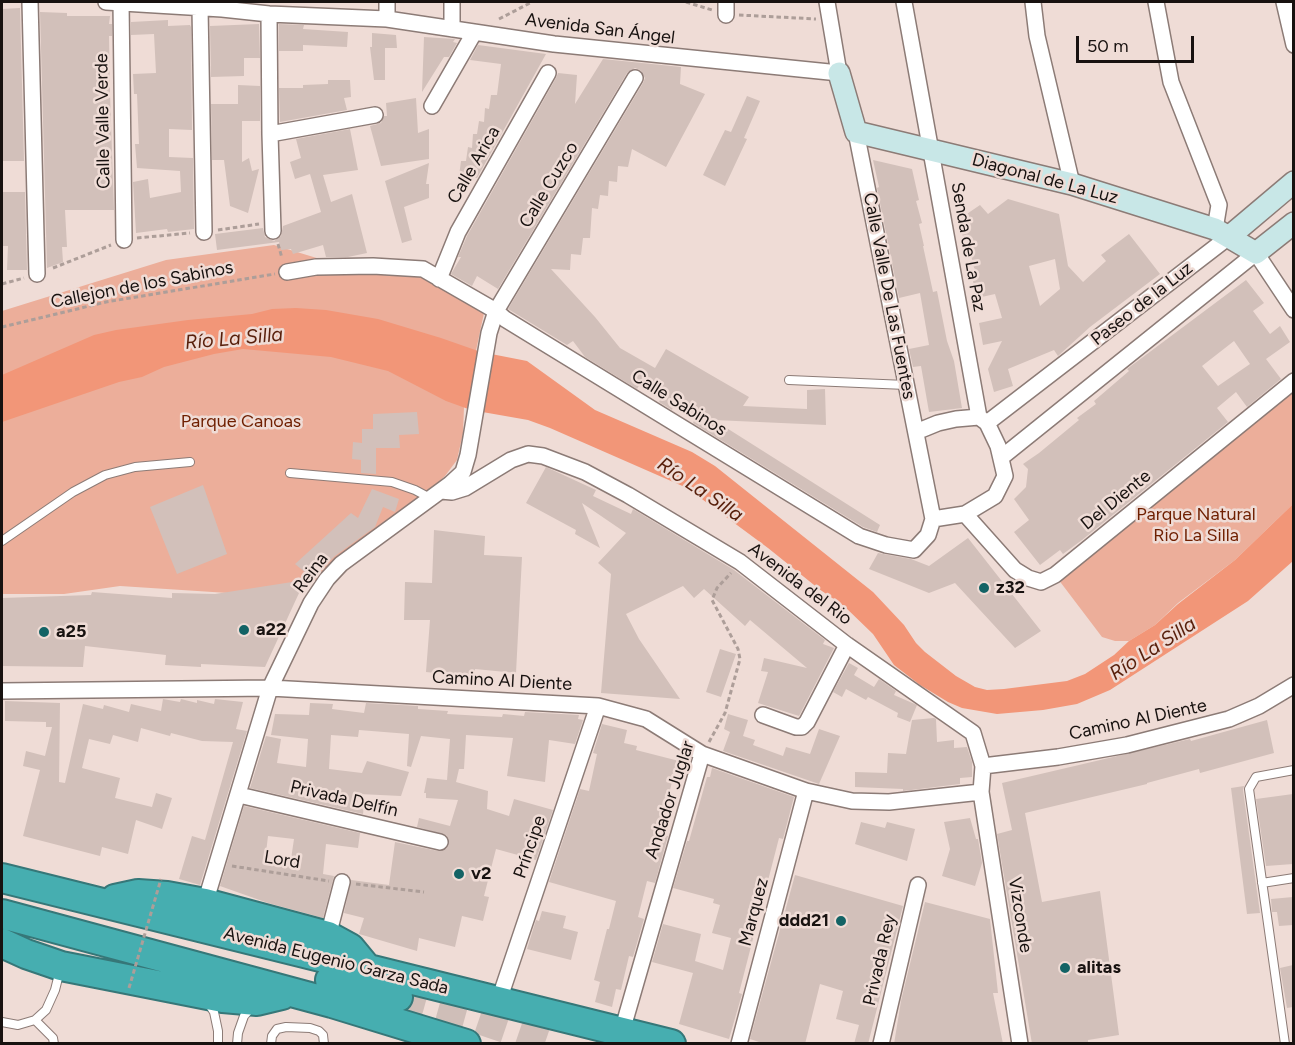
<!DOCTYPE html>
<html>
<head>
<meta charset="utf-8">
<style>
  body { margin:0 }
  #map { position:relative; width:1295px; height:1045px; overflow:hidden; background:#efdcd6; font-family:Figtree,sans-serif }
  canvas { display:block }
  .frame { position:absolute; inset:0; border:3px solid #181210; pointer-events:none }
  .scale { position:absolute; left:1076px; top:36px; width:118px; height:27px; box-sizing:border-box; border:3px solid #181210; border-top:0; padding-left:8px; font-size:18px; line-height:21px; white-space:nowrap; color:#181210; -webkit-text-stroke:4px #efdcd6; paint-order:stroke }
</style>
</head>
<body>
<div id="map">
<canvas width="1295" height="1045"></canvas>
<div class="frame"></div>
<div class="scale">50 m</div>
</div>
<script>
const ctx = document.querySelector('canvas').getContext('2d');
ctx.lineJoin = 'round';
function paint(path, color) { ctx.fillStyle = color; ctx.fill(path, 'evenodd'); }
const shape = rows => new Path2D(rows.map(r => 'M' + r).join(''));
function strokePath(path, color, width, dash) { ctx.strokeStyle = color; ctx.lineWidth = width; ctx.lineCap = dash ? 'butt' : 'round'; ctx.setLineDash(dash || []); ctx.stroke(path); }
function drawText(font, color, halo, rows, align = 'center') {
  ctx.font = font + ' Figtree,sans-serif'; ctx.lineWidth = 5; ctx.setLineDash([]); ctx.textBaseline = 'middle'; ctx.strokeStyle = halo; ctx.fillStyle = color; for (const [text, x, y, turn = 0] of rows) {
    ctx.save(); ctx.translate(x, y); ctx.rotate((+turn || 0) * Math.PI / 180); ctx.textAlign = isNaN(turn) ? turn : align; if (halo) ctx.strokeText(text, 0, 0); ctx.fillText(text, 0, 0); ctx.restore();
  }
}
const green = shape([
  [274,245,333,263,424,277,484,313,464,407,463,433,457,460,445,476,417,502,302,590,228,593,120,586,64,594,2,594,2,311,166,260],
  [1293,381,1293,504,1235,560,1178,603,1155,625,1129,641,1115,641,1102,637,1055,575]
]);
const water = shape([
  [296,308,326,310,378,319,441,338,481,352,527,361,595,410,692,452,715,466,873,592,904,625,916,643,925,652,956,676,975,687,987,690,1004,689,1067,681,1085,674,1114,655,1129,641,1155,625,1178,604,1235,560,1293,504,1293,561,1248,601,1110,690,1077,704,1043,710,997,714,962,708,948,702,920,685,894,665,873,634,844,606,819,589,768,548,687,488,550,428,528,420,471,410,446,401,388,371,331,357,243,349,214,354,164,367,142,377,119,382,2,422,2,375,94,335,116,330,188,320,252,314,272,309]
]);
const building = shape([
  [20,8,24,161,2,161,2,9],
  [40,12,67,13,67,16,110,16,109,24,112,24,112,36,109,36,110,93,114,210,65,210,67,247,62,247,63,262,47,268],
  [168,20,168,26,190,25,191,27,192,130,169,129,169,157,193,158,194,229,168,232,167,229,136,233,133,182,148,179,150,198,181,192,180,171,137,168,135,144,139,144,137,94,134,94,133,74,156,73,154,34,131,35,131,22],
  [259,24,260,58,244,58,244,76,211,77,210,26],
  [279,24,304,25,303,29,348,32,347,47,303,45,303,51,279,51],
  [372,33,396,35,397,48,385,48,385,80,374,80,370,47,372,47],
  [424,37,455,39,453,42,457,43,449,57,444,57,422,92],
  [478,45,546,54,477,178,459,176,461,161,466,161,468,147,472,148,473,134,477,134,479,121,484,122,485,108,489,109,491,95,497,95,501,64,470,60],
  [603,59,681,67,680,84,705,94,666,167,632,149,628,167,618,166,617,182,609,181,608,196,600,195,598,209,592,208,590,238,583,238,581,255,571,254,570,270,551,269,595,317,620,348,655,368,666,349,749,397,743,406,807,409,807,390,825,389,826,425,714,420,880,525,877,532,863,527,693,423,696,415,674,404,672,410,659,402,663,394,641,382,637,389,585,357,573,341,567,345,508,309,643,83,645,78,640,70,635,68,627,73,498,289,477,276,472,286,451,274,461,257,458,257,467,236,556,78,558,73,577,75,575,104],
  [328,80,350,80,351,97,344,98,347,110,280,122,279,88,303,88,303,85,328,84],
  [238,85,260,86,260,121,242,121,242,162,249,158,252,171,259,169,248,213,230,206,224,160,212,160,211,104,238,104],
  [747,96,760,101,744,138,747,139,725,186,703,175,725,130,731,132],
  [416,98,418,133,429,129,429,159,381,166,370,126,381,123,384,116,387,116,386,103],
  [350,129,358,170,323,175,331,202,352,194,367,253,348,257,326,257,323,245,293,254,291,249,281,250,279,242,217,250,215,234,263,228,265,237,274,241,281,236,283,226,321,212,310,174,295,179,290,162,301,158,296,139],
  [873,160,912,169,919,200,916,201,922,223,919,224,924,246,923,246,933,292,937,291,947,341,954,361,962,408,929,412,921,366,913,367,909,349,929,345,920,293,899,298,877,188,879,187],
  [429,163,426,184,429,184,429,198,404,207,412,240,402,243,385,181],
  [2,192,25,192,27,270,7,270,8,246,2,246],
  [1008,199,1059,214,1068,266,1083,282,1106,261,1101,255,1129,234,1160,274,1090,327,1058,356,1054,350,1008,369,1013,386,994,392,988,369,1002,341,983,345,979,323,1002,318,995,294,977,298,971,273,975,272,968,242,963,237,958,220,980,205,988,214],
  [1055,259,1060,289,1040,306,1029,266],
  [1246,280,1264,303,1253,311,1270,334,1280,326,1290,342,1266,359,1281,379,1247,407,1236,392,1217,408,1228,422,1082,540,1063,554,1060,550,1040,565,1014,532,1029,520,1014,499,1026,487,1028,469,1023,464,1039,453,1079,420,1077,418,1096,404,1094,401,1129,371,1127,369],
  [1234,341,1250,364,1218,386,1202,366],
  [417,412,419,434,399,435,400,448,376,448,376,474,361,473,361,460,352,459,353,442,362,443,362,429,373,429,373,414],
  [546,467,596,490,593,496,631,514,633,509,734,570,825,640,823,644,834,648,799,716,758,703,768,672,761,671,764,658,807,668,750,620,745,626,704,589,694,598,683,586,626,614,639,639,680,699,601,693,611,574,598,563,626,533,582,503,600,548,575,534,576,530,526,503],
  [203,485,227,554,177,574,150,507],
  [372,489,399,499,395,512,383,507,375,527,335,556,312,578,295,564,351,513,358,518],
  [434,530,485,536,484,555,522,557,516,673,475,669,474,677,426,672,430,620,404,620,405,582,432,583],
  [968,538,1041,631,1015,648,955,583,929,593,869,569,878,553,911,559,929,566],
  [305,580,265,667,201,664,201,667,165,665,166,655,85,646,83,667,2,666,2,598,91,595,92,592,172,598,172,593,215,594],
  [720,649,736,654,721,697,706,692],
  [849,663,858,668,854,675,874,687,879,679,896,691,894,695,917,705,910,722,897,717,898,713,868,697,866,700,846,689,842,697,833,692],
  [163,699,180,702,181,699,197,703,197,700,214,704,215,699,243,702,236,729,247,731,200,885,179,879,192,836,205,840,233,742,202,741,171,733,170,736,141,728,138,742,113,735,110,744,89,739,82,768,120,778,115,798,152,807,156,793,172,798,162,829,136,820,128,854,102,847,100,856,23,836,40,770,23,766,26,751,45,756,52,727,46,727,46,722,5,721,5,701,60,703,59,782,65,783,83,704,103,709,104,705,129,712,131,704,161,711],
  [310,703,333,704,332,709,364,713,366,703,418,706,418,709,448,711,447,714,483,716,502,717,503,714,524,716,525,712,579,715,578,719,583,720,575,744,549,740,545,782,507,776,513,738,466,735,464,769,459,769,456,782,488,791,487,809,509,816,514,799,553,810,536,860,496,849,484,896,489,897,483,921,462,916,455,947,419,938,417,951,359,934,364,918,344,913,351,880,389,885,395,842,438,851,447,848,449,840,446,835,417,827,419,818,450,826,458,800,426,798,426,793,424,793,427,778,447,780,450,739,421,736,411,767,407,766,409,734,359,730,358,737,331,735,329,769,362,773,367,761,409,772,401,796,359,794,357,804,364,806,363,814,250,788,266,736,281,739,277,763,306,767,308,739,271,735,275,714,309,715],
  [728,714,748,720,743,736,755,740,753,745,783,756,786,747,810,754,819,729,840,736,819,784,723,751,730,732,724,729],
  [934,718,936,719,937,742,954,740,954,748,967,747,972,762,972,777,960,778,960,784,903,791,903,789,855,787,855,772,887,773,888,753,906,754,912,720],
  [1267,720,1274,753,1200,773,1199,769,1147,783,1147,784,1025,813,1042,902,1100,891,1119,1035,1088,1040,1088,1044,1032,1044,997,834,1012,830,1002,783,1190,739,1191,741],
  [602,724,627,730,624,743,637,746,636,750,679,761,676,774,674,774,659,834,668,836,655,883,647,881,638,917,644,919,633,957,629,956,621,990,616,989,612,1007,595,1002,600,982,594,980,607,929,609,929,616,901,549,882,580,789,589,791,597,754,593,753],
  [712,768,794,797,783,839,779,838,739,993,742,994,729,1039,679,1024,693,973,652,962,663,924,701,934,695,961,723,970,731,938,712,933,720,905,713,903,714,899,673,888,687,841,689,841,707,777,710,777],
  [1244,786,1243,790,1260,913,1247,914,1231,788],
  [1293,794,1293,864,1266,866,1256,799],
  [244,806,360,833,358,848,326,844,323,874,334,876,323,918,268,903,220,886],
  [268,836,294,839,290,866,265,861],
  [970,818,976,839,978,839,982,863,975,886,942,876,950,849,944,822],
  [861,822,885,828,887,822,915,829,907,861,855,844],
  [795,875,903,906,868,1044,854,1044,859,1025,836,1019,843,991,820,984,805,1044,765,1044,750,1039],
  [1293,897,1293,925,1279,926,1277,912,1272,912,1271,899],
  [925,902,990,919,998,993,993,993,1003,1044,894,1044,901,1001],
  [542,911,566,916,563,928,578,932,571,960,527,949,536,920,539,921],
  [1293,965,1293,1007,1287,1008,1280,968]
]);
const highwayTunnel = shape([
  [398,997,470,1017,549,1044]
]);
const path = shape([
  [686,2,712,10],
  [739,15,816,19],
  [499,19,532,2],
  [218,230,259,224],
  [137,238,190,233],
  [278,244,282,258],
  [53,268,111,245],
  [2,284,24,278],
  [2,327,106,302,275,274],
  [709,742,725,713,740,659,738,649,712,600,717,588,731,573],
  [232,866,329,881],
  [356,884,424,892]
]);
const lane = shape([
  [789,380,906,385],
  [290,473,392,482,415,490,430,498],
  [2,541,73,492,105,475,135,467,190,462],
  [1262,883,1294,878],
  [208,1003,214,1012,218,1031,218,1044],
  [35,1020,53,1038,54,1044],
  [2,1022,18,1025,35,1020,46,1010,55,990,60,970],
  [237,1044,238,1033,244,1016,252,1007],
  [271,1044,272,1036,277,1029,286,1027,310,1028,319,1031,323,1035,324,1044],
  [1285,1044,1249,789,1256,777,1294,770]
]);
const street = shape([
  [30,2,37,274],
  [106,2,222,9,269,14,387,19,554,44,839,73,827,2],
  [121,2,124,240],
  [387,2,387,19],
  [452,2,452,29],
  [726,2,726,15],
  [1033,2,1037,36,1072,184],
  [1156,2,1171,82,1219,205,1215,229],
  [1284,2,1294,45],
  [200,8,204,232],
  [269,14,270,134,273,231],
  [432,106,474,33],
  [856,132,933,519],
  [270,134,375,115],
  [287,272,316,267,373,266,423,269,496,311,505,319,859,536,886,545,914,550,928,535,933,519,965,514,995,496,1005,476,998,446,987,423,979,417,904,2],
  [439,279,458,232,548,73],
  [987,423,1230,236],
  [916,432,938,423,956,419,979,417],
  [1002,457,1256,253,1294,310],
  [441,491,452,492,465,488,511,460,528,454,543,456,585,472,628,495,740,562,847,645,973,733,983,766,981,792,1020,1044],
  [965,514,1015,570,1028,578,1041,582,1055,575,1294,381],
  [2,691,270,688,598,706,646,719,702,754,806,791,852,801,889,802,981,792],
  [763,715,796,727,802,727,807,722,847,645],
  [983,766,1058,757,1127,745,1229,719,1259,706,1294,685],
  [239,795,440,842],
  [205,903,270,688,311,603,327,579,341,564,450,484,463,472,468,455,489,333,496,311,635,78],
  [328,936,342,882],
  [499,1000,598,706],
  [622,1031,702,754],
  [739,1044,806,791],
  [881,1044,918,885]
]);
const secondary = shape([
  [839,73,856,132,1072,184,1215,229,1256,253,1294,223],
  [1230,236,1294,182]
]);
const highway = shape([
  [2,878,671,1044],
  [115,899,138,894,167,896,205,903,328,936,350,948,364,965],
  [2,914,332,1003,466,1044],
  [2,943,26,954,61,966,223,998,257,1001,282,995],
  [330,980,398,997]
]);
const pathBridge = shape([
  [129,988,161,879]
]);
const markers = [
  [984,588,6,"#136365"],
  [244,630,6,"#136365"],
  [44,632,6,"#136365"],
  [459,874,6,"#136365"],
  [841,921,6,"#136365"],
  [1065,968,6,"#136365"]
];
const streetNames = [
  ["Avenida San Ángel",600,29,7],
  ["Calle Valle Verde",103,121,-91],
  ["Calle Arica",474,165,-60],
  ["Diagonal de La Luz",1045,179,15],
  ["Calle Cuzco",549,185,-59],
  ["Senda de La Paz",968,247,80],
  ["Callejon de los Sabinos",142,285,-11],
  ["Calle Valle De Las Fuentes",889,296,79],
  ["Paseo de la Luz",1142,304,-38],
  ["Calle Sabinos",679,403,32],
  ["Del Diente",1116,500,-39],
  ["Reina",311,573,-53],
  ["Avenida del Rio",800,584,37],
  ["Camino Al Diente",502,681,3],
  ["Camino Al Diente",1138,720,-12],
  ["Privada Delfín",344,799,13],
  ["Andador Juglar",670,800,-72],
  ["Príncipe",530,847,-71],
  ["Lord",282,860,9],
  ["Marquez",754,912,-75],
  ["Vizconde",1020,915,81],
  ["Privada Rey",880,960,-77],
  ["Avenida Eugenio Garza Sada",336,961,14]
];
const parkNames = [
  ["Parque Canoas",241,422],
  ["Parque Natural",1196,515],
  ["Rio La Silla",1196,536]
];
const poiNames = [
  ["z32",996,588],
  ["a22",256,630],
  ["a25",56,632],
  ["v2",471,874],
  ["ddd21",829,921,"right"],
  ["alitas",1077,968]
];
const waterNames = [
  ["Río La Silla",234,339,-5],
  ["Río La Silla",700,490,34],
  ["Río La Silla",1153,649,-33]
];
paint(green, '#ecae9a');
paint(water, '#f29678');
paint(building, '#d2c0ba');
strokePath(highwayTunnel, '#cfbeb8', 28, [28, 14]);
strokePath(lane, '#8c7b76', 10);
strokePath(street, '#8c7b76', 18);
strokePath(secondary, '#8c7b76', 24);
strokePath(highway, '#367778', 32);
strokePath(path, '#ad9e99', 3, [4.5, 3]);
strokePath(lane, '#fff', 8);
strokePath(street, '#fff', 15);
strokePath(secondary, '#c8e7e7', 21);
strokePath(highway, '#46aeb0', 28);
strokePath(pathBridge, '#ad9e99', 3, [4.5, 3]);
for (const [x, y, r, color] of markers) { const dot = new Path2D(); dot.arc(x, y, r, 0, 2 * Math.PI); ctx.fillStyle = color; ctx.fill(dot); strokePath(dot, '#efdcd6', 2); }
drawText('18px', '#181210', '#efdcd6', streetNames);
drawText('18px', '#6f1f00', '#efdcd6', parkNames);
drawText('bold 18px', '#181210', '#efdcd6', poiNames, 'left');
drawText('italic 20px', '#581f0b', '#efdcd6', waterNames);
</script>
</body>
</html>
